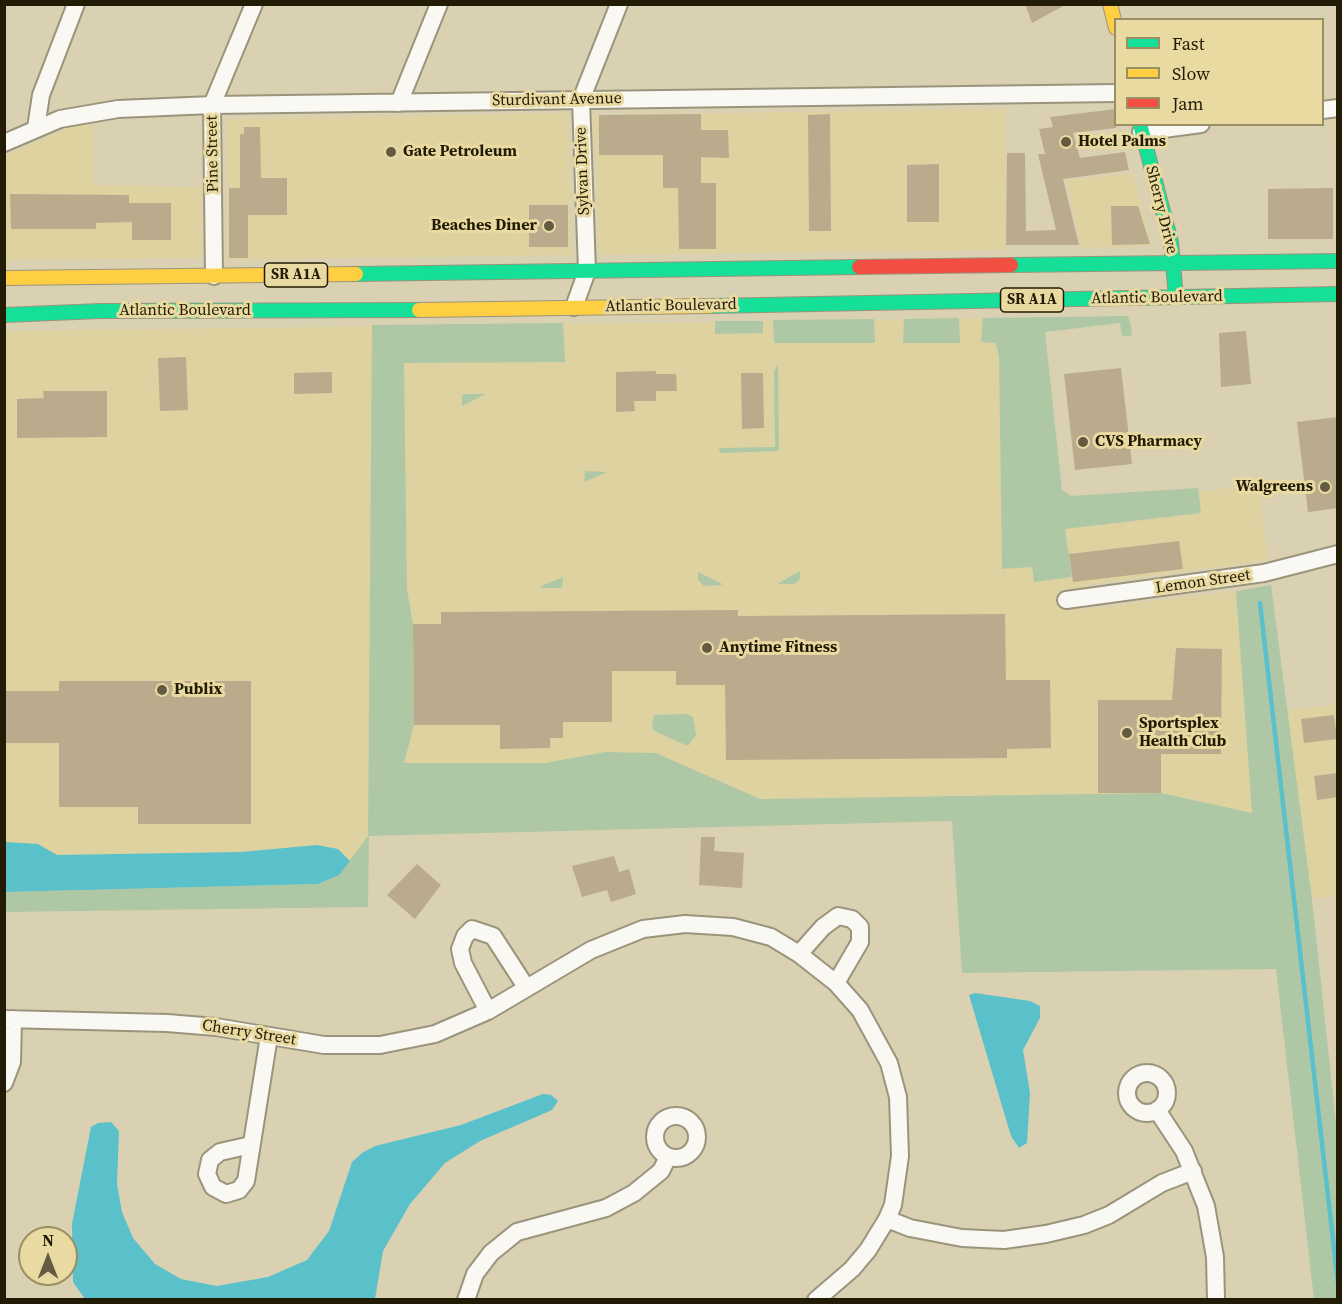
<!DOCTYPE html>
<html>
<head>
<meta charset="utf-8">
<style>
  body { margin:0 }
  #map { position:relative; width:1342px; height:1304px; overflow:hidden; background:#d9d1b2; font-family:"Source Serif 4",serif }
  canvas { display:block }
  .frame { position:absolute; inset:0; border:6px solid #221c06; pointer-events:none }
  .legend { position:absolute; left:1114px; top:18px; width:210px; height:108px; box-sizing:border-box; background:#e9daa2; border:2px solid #998e64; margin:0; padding:8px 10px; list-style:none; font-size:18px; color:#221c06 }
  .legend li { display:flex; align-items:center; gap:12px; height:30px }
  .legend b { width:30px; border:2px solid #998e64 }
  .north { position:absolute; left:18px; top:1226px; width:60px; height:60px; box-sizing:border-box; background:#e9daa2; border:2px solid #998e64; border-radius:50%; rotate:0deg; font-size:16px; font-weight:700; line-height:24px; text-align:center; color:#221c06 }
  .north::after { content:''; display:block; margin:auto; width:21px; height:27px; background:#625b42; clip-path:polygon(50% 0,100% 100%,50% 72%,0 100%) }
</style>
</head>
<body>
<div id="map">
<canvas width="1342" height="1304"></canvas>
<div class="frame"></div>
<ul class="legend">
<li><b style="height:8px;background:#16e098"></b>Fast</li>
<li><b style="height:8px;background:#ffcf43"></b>Slow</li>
<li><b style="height:8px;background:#f24e42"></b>Jam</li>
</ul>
<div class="north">N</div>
</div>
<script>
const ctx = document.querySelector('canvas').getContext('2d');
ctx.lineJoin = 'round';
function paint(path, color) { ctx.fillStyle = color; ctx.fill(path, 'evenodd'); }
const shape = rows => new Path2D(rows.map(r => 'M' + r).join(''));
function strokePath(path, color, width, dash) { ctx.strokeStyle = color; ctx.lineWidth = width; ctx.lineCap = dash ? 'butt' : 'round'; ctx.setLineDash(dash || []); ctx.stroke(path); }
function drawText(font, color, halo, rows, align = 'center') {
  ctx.font = font + ' "Source Serif 4",serif'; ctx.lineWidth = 6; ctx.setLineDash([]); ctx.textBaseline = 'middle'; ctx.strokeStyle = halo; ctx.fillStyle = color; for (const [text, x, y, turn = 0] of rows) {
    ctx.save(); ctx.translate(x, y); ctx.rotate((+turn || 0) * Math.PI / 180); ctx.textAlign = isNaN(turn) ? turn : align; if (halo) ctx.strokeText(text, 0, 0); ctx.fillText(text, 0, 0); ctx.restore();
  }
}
const built = shape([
  [1005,109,1004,250,599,255,594,115],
  [568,113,571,255,228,260,227,119],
  [1337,115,1337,159,1331,116],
  [92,122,93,185,202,187,201,258,5,260,4,156,62,130],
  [1133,173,1151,246,1081,248,1067,180],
  [1024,318,1049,512,1258,484,1268,560,1086,585,1087,609,1236,591,1252,813,369,836,368,907,5,912,4,331],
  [1337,704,1337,896,1312,899,1286,711]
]);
const green = shape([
  [1128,316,1132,330,1131,336,1122,336,1120,323,1045,332,1062,490,1071,496,1198,488,1201,513,1065,529,1072,577,1034,582,1032,567,1002,569,999,357,996,343,981,342,983,318],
  [959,318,960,343,903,343,904,319],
  [874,319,875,343,774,343,773,320],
  [715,321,763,321,763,333,715,334],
  [563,323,565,362,404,363,407,590,413,624,414,725,404,763,545,763,605,752,656,753,760,799,1161,793,1252,813,1236,591,1271,585,1312,899,1337,1133,1337,1299,1314,1299,1276,969,962,973,952,821,369,836,368,907,5,912,4,892,318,884,339,875,368,836,372,325],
  [778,364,779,451,720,453,719,448,775,447,774,372],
  [464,394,486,394,462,406,462,396],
  [585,471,607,472,584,482],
  [800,571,800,579,795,584,777,584],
  [698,572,721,583,722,585,704,586,698,580],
  [563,577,562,588,540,588,541,586],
  [687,714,693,717,696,735,688,746,654,731,652,726,654,715]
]);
const water = shape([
  [5,842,38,844,57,855,241,852,317,845,338,849,350,861,339,875,318,884,5,892],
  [975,993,1030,1001,1040,1006,1040,1018,1023,1050,1030,1093,1027,1143,1019,1148,1011,1136,969,995],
  [543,1094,551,1095,558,1101,552,1110,480,1141,445,1163,410,1204,383,1251,375,1299,85,1299,73,1282,72,1224,91,1127,98,1123,111,1122,119,1131,117,1184,122,1212,133,1238,155,1264,181,1279,217,1286,268,1277,307,1260,329,1231,352,1162,362,1153,375,1146,461,1125]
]);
const stream = shape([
  [1260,603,1338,1283]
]);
const building = shape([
  [1025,4,1067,4,1032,23],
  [1116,109,1116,128,1073,133,1080,158,1125,152,1129,170,1063,179,1079,245,1006,245,1007,153,1025,153,1026,231,1056,230,1038,154,1045,154,1039,129,1053,127,1050,117],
  [701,114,701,130,728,130,729,158,701,157,701,183,716,183,716,249,679,249,678,188,663,188,663,155,599,155,599,115],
  [830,114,831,231,809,231,808,115],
  [244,127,260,127,261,178,287,178,287,215,248,215,248,258,229,258,229,188,240,188,240,134,244,134],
  [939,164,939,222,907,222,907,165],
  [1333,188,1333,239,1268,239,1268,189],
  [10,194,129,195,129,203,171,203,171,240,132,240,132,222,96,223,96,229,11,229],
  [529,205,568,205,568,247,529,247],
  [1111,206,1138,206,1150,244,1112,245],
  [1246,331,1251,384,1221,387,1219,333],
  [186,357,188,410,160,411,158,358],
  [1121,368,1132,464,1075,470,1064,374],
  [656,371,656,374,676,374,677,391,656,391,656,401,634,401,635,411,616,412,616,372],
  [332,372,332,393,294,394,294,373],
  [741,373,763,373,764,428,742,429],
  [43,391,107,391,107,437,17,438,17,399,44,398],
  [1338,417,1338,508,1308,512,1297,422],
  [1179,541,1183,569,1073,582,1069,554],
  [738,610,738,616,1005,614,1006,680,1050,680,1051,748,1007,749,1007,758,726,760,725,685,676,685,676,671,612,671,612,722,563,722,563,738,550,738,550,748,500,749,500,725,414,725,413,624,441,624,441,612],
  [1176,648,1222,649,1221,754,1161,754,1161,793,1098,793,1098,700,1172,700],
  [59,681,251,681,251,824,138,824,138,807,59,807,59,743,4,743,4,691,59,691],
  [1334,715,1337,739,1304,743,1301,719],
  [1338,773,1338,797,1317,800,1314,776],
  [701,837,715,837,714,851,744,853,742,888,699,885],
  [614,856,619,872,629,869,636,894,611,902,607,890,582,897,572,866],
  [417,864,441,885,415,919,387,895]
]);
const street = shape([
  [399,103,439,4],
  [1322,110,1338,108],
  [36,128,41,95,76,4],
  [1141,132,1201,124],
  [4,143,60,119,118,109,212,105,1116,93],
  [214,276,212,105,254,4],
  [574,307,587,271,581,100,619,4],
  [1066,600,1264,573,1338,554],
  [799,954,823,927,838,916,852,919,860,927,860,942,836,983],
  [488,1011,463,963,460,949,465,936,472,929,493,936,526,987],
  [4,1019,167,1023,216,1027,324,1045,380,1045,435,1034,488,1011,591,950,643,929,685,924,733,927,771,937,799,954,836,983,860,1010,889,1063,898,1097,900,1156,893,1205,887,1219,868,1250,852,1269,816,1300],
  '1127 1093a20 20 0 1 1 40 0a20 20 0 1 1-40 0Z',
  [4,1083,12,1062,13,1019],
  [1157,1110,1184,1151,1206,1206,1215,1257,1216,1300],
  '655 1137a21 21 0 1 1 42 0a21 21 0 1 1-42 0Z',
  [251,1145,220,1152,210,1160,207,1174,213,1187,226,1194,239,1190,246,1181,269,1036],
  [887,1219,910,1228,962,1238,1004,1240,1046,1234,1084,1225,1109,1215,1162,1183,1193,1171],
  [466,1300,475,1274,491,1253,517,1232,606,1208,634,1193,661,1171,668,1157]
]);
const fast = shape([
  [1140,124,1171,242,1176,297],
  [1011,265,1338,261],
  [356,274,859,267],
  [710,306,1338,294],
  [4,315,101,311,419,310]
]);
const slow = shape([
  [1110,4,1116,28],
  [4,278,356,274],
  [419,310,710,306]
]);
const jam = shape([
  [859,267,1011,265]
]);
const markers = [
  [1066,142,6,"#625b42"],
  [391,152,6,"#625b42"],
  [549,226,6,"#625b42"],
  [1083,442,6,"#625b42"],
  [1325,487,6,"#625b42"],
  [707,648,6,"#625b42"],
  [162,690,6,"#625b42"],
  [1127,733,6,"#625b42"]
];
const shields = [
  [296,275,63],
  [1032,300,63]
];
const shieldNames = [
  ["SR A1A",296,275],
  ["SR A1A",1032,300]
];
const streetNames = [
  ["Sturdivant Avenue",557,100,-1],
  ["Pine Street",213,154,-91],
  ["Sylvan Drive",583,171,-92],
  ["Sherry Drive",1161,210,76],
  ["Atlantic Boulevard",1157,298,-1],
  ["Atlantic Boulevard",671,306,-1],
  ["Atlantic Boulevard",185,311],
  ["Lemon Street",1203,582,-8],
  ["Cherry Street",249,1033,9]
];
const poiNames = [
  ["Hotel Palms",1078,142],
  ["Gate Petroleum",403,152],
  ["Beaches Diner",537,226,"right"],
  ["CVS Pharmacy",1095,442],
  ["Walgreens",1313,487,"right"],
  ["Anytime Fitness",719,648],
  ["Publix",174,690],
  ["Sportsplex",1139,724],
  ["Health Club",1139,742]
];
paint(built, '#dfd2a1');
paint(green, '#aec8a6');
paint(water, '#5ac0ca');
strokePath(stream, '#5ac0ca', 4.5);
paint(building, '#baab8d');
strokePath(street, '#9a947c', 20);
strokePath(fast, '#9a947c', 16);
strokePath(slow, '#9a947c', 16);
strokePath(jam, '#9a947c', 16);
strokePath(street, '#f9f8f3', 16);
strokePath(fast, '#16e098', 14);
strokePath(slow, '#ffcf43', 14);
strokePath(jam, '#f24e42', 14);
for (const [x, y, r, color] of markers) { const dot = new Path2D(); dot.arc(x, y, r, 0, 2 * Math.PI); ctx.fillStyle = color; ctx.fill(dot); strokePath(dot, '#e9daa2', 2); }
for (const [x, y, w] of shields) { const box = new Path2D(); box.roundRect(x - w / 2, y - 12, w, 24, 4.5); ctx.fillStyle = '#e9daa2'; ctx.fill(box); strokePath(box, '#221c06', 1.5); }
drawText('bold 15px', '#221c06', null, shieldNames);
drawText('16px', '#221c06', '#e9daa2', streetNames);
drawText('bold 16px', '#221c06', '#e9daa2', poiNames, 'left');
</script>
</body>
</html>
